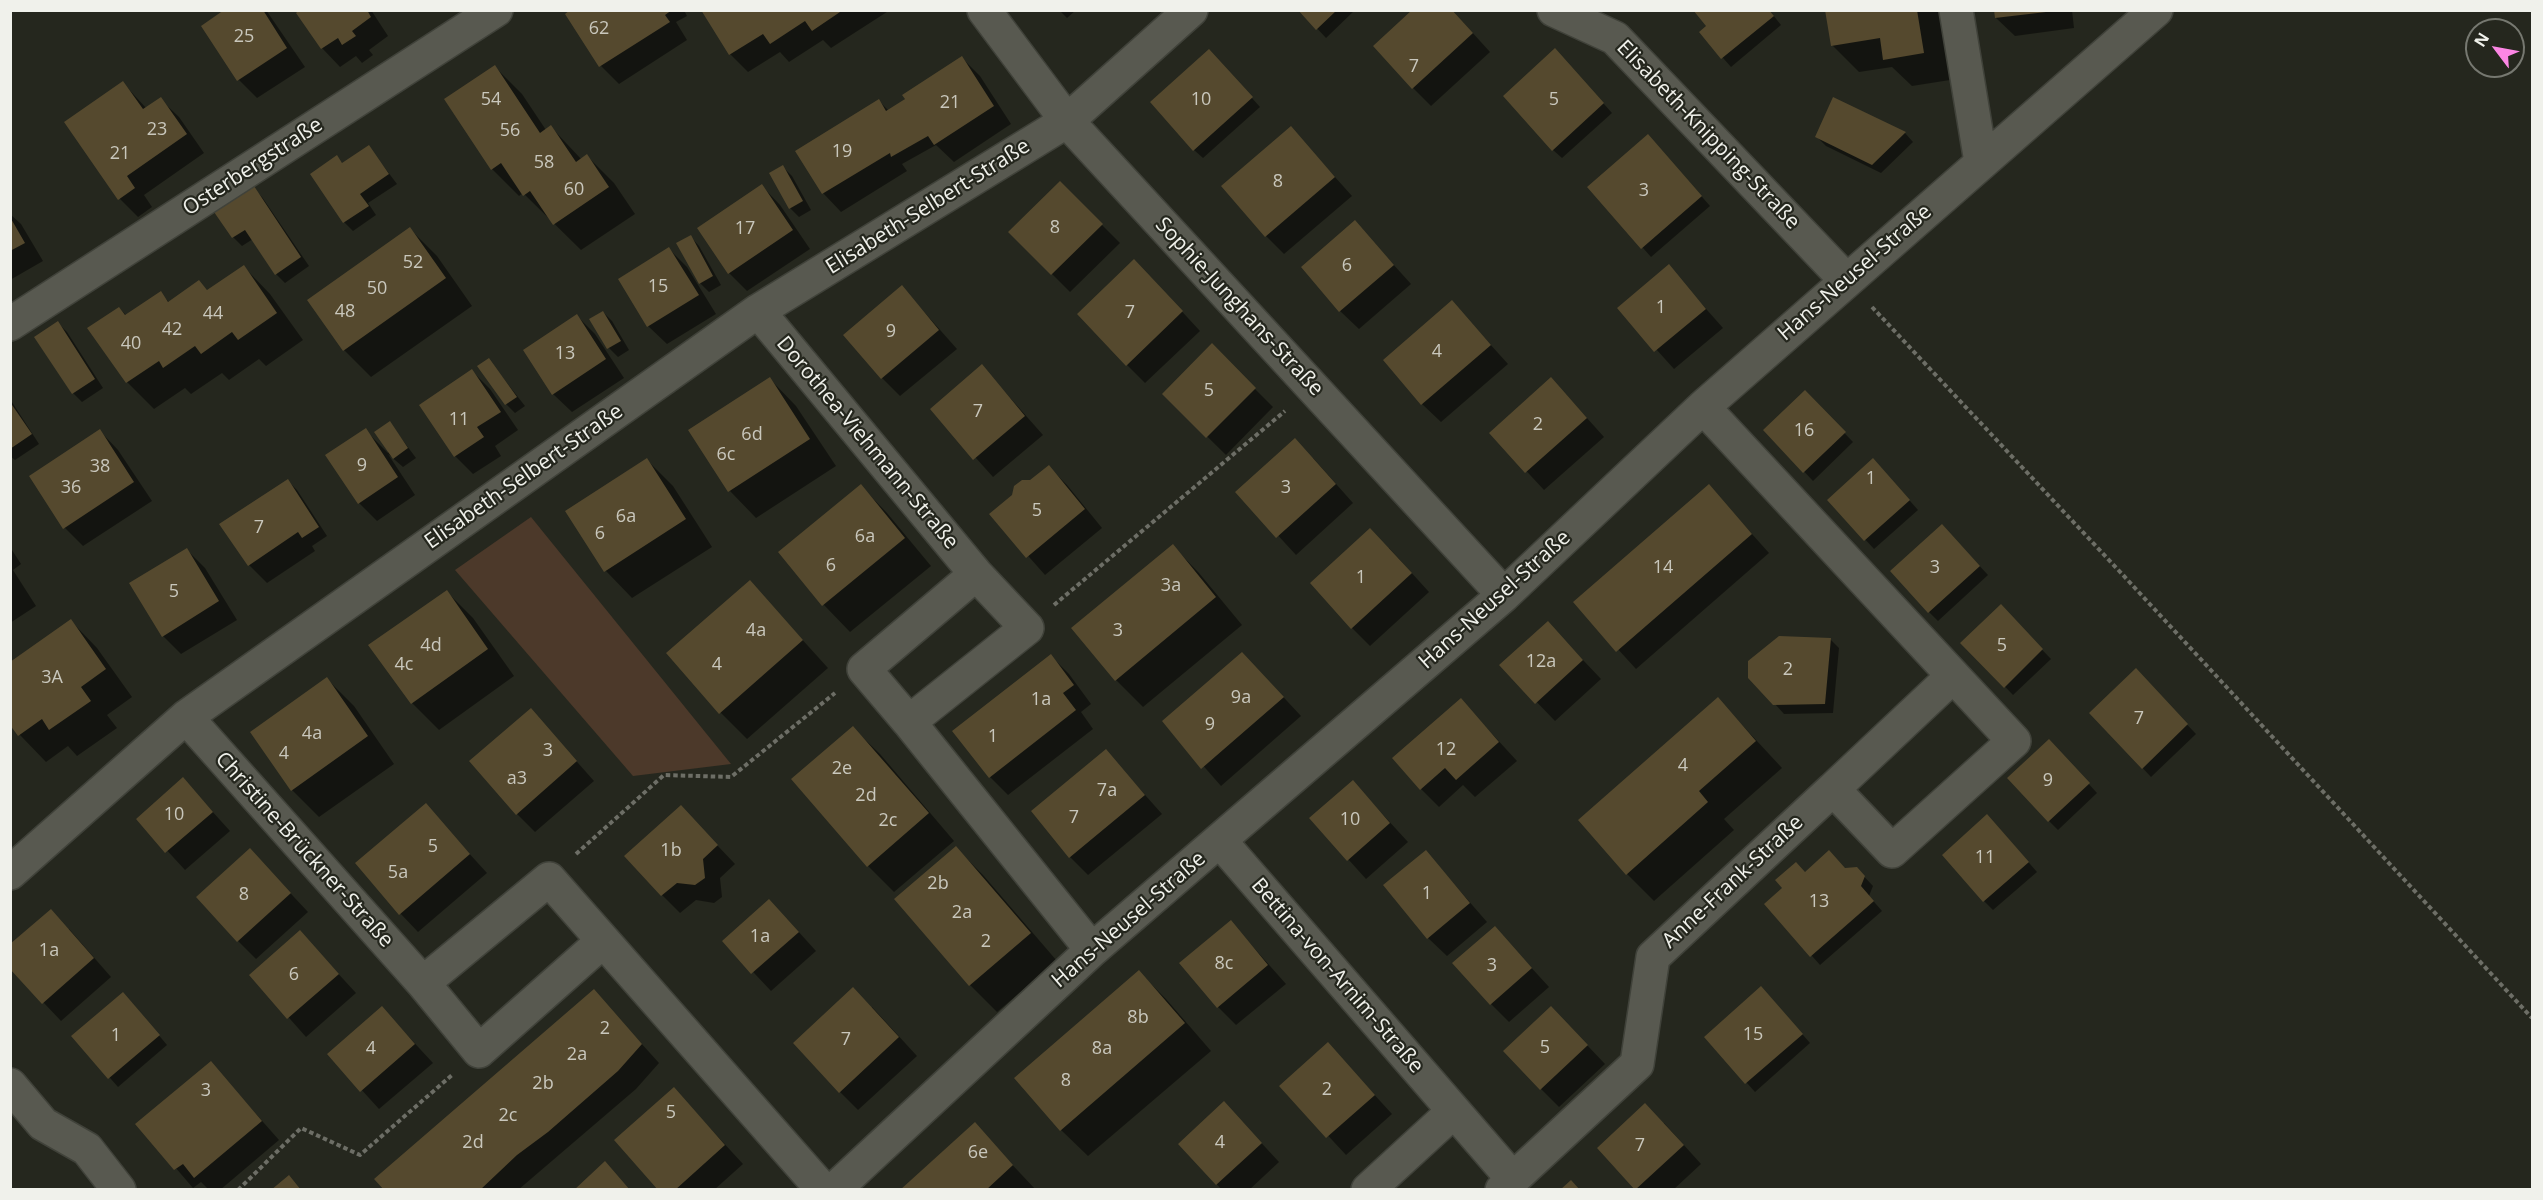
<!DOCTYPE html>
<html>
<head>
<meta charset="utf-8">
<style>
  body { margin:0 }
  #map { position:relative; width:2543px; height:1200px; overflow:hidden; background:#25271e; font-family:"Open Sans",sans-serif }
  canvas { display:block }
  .frame { position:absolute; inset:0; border:12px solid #f0f1eb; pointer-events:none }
  .north { position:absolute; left:2465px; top:18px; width:60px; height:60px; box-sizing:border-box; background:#25271e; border:2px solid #767870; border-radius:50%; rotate:302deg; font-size:16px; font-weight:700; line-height:24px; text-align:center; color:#f0f1eb }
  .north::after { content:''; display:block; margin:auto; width:21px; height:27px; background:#fc86e4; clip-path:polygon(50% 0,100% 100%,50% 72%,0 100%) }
</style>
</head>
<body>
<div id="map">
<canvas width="2543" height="1200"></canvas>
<div class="frame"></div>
<div class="north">N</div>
</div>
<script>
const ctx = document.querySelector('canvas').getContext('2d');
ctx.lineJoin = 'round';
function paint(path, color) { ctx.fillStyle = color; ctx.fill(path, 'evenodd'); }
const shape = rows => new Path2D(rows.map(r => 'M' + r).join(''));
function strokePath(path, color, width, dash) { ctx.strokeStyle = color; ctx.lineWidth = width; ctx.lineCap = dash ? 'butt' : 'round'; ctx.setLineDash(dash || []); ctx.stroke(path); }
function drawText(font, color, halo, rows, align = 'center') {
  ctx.font = font + ' "Open Sans",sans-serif'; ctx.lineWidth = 4.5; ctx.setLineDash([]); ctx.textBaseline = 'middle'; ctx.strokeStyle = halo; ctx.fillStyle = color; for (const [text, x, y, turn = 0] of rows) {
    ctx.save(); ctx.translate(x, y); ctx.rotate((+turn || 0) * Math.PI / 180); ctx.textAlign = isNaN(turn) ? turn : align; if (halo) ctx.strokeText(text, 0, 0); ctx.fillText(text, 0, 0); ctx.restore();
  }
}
const green = shape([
  [531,517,731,764,633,776,455,570]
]);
const shadow = shape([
  [226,10,266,10,305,67,257,98,239,80],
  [302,10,371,10,388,36,369,50,373,55,362,63,356,56,340,67,322,48],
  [573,10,684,10,687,16,676,22,687,40,619,84,601,66,567,14],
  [702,10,890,10,831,48,823,40,789,62,780,52,748,72,730,54],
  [1059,10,1076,10,1067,18],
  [1300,10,1355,10,1326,38],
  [1452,10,1490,52,1431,106,1413,88],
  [1769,10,1781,25,1731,67,1701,33],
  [1827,10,1939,10,1950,80,1912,86,1892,67,1859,72,1832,45],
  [1995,10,2072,10,2074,28,2015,36,1996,18],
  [961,57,980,76,1011,124,954,162,936,145,902,164,907,171,841,212,823,193,879,101,889,111],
  [1564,59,1612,113,1562,158,1553,150],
  [1218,60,1260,107,1203,158,1194,150],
  [495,67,522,94,546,130,551,127,582,160,587,156,614,183,635,214,581,250,523,193,519,196,492,169],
  [123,83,147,109,160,99,179,117,204,153,144,195,152,207,138,217,120,199],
  [1833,99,1905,133,1913,142,1881,173,1826,146,1817,137],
  [1291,128,1352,196,1284,254,1266,236],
  [1657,145,1710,206,1651,257,1589,187],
  [369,147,397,184,368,203,376,215,353,231,344,222,336,157,343,164],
  [783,167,792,176,811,210,799,217,790,208],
  [1060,183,1120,243,1070,292,1010,232],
  [762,186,780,205,810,249,747,291,729,273],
  [253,188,262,197,309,266,285,283,276,274,253,239,242,246,233,237],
  [10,214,21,224,43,261,10,280],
  [1355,222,1411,284,1359,329,1340,311],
  [410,229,437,256,472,306,371,377,344,350,309,300],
  [691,237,699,246,721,285,709,292,699,282],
  [669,249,687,267,716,314,667,344,648,326],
  [244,267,270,294,303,340,266,366,259,359,229,380,222,373,191,394,185,388,154,409,127,382,119,308,127,316,160,293,170,303,199,282,208,291],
  [1669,267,1723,328,1674,369,1619,308],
  [1152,279,1200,331,1145,383,1127,365],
  [902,287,957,349,900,396,882,378],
  [1452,302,1508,364,1441,422,1422,404],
  [603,312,612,321,629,350,618,357,609,348,591,320],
  [577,316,595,334,624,378,572,412,553,394],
  [58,323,67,332,103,388,82,402,73,393],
  [1212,346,1273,407,1226,455,1164,394],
  [489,360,525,406,515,413,506,404],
  [982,366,1043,435,993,477,932,409],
  [472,371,490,389,518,430,495,446,501,456,473,474,455,456],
  [770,379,796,406,836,466,756,518,730,491],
  [1805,392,1853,442,1813,481,1765,430],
  [1569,398,1604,437,1544,490,1491,433],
  [10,399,39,444,15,460,10,456],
  [390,423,416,458,403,467,388,454,415,495,377,521,359,503,365,430,388,453],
  [100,431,118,450,152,501,83,546,65,528,31,477],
  [1313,458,1353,503,1296,555,1238,492],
  [646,459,673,486,712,547,632,598,606,571,567,511],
  [1049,467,1067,485,1102,528,1045,575,991,514],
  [1882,469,1918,510,1874,549,1829,500],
  [288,481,297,490,327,536,312,546,315,551,267,583,249,565],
  [861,486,887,513,931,566,850,632,824,605,780,552],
  [1709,486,1769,553,1636,669,1575,602],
  [1951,535,1988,575,1938,621,1929,612],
  [1173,546,1199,573,1242,625,1143,707,1116,680],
  [10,547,21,564,13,570,36,606,10,623],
  [1389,548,1429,592,1370,646,1352,628],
  [187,550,205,568,237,620,181,654,163,636],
  [750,582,828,668,747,739,720,712],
  [446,591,473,618,514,676,439,730,412,703],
  [2000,606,2051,659,2013,695,1963,643],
  [71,621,97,648,132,697,107,715,117,728,77,756,68,746,46,762,20,735,10,722],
  [1548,623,1601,679,1555,721,1501,665],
  [1830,639,1839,648,1833,713,1784,714,1775,704],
  [1051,656,1069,674,1091,704,1081,712,1093,729,1008,795,990,777],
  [1260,672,1301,716,1221,786,1164,721],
  [327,679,354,706,394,764,319,817,292,790],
  [2144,679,2196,734,2151,777,2091,713],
  [1718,699,1782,768,1724,819,1734,830,1654,901,1627,874],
  [1461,700,1517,761,1475,797,1463,785,1439,807,1421,789],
  [531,710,594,781,535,832,517,814],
  [853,728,880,754,954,841,894,892,868,866],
  [2058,750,2097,793,2058,830,2049,821],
  [1106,751,1162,814,1088,875,1070,857],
  [183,779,230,831,185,870,138,819],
  [1353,782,1408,842,1366,879,1311,818],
  [425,805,487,873,418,932,400,913],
  [681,807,735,864,720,878,722,897,714,903,696,900,680,913,662,895],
  [1996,825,2037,872,1993,910,1984,901],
  [956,848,983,875,1057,961,997,1012,970,985,896,899],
  [250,850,308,912,256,959,238,941],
  [1426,852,1487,922,1447,956,1428,938,1386,885],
  [1857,869,1873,886,1869,896,1882,911,1820,965,1766,904,1805,873],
  [787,919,816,951,771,991,724,941],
  [1231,922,1286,984,1236,1025,1218,1007],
  [1495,928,1549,987,1509,1022,1491,1004],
  [69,929,111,977,61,1021,10,967],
  [300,932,356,993,306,1037,251,975],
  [1139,972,1166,999,1211,1051,1088,1156,1061,1130],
  [594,991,659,1063,636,1089,518,1190,386,1190],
  [1770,997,1810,1043,1755,1092,1706,1037],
  [132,1003,167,1045,118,1087,73,1036],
  [872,1007,917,1056,858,1110,840,1092],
  [382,1008,433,1063,379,1109,329,1054],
  [1569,1026,1605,1064,1559,1107,1541,1089],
  [1328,1044,1392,1114,1346,1155,1282,1086],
  [211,1063,279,1140,220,1190,209,1190,201,1182,193,1188,138,1124],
  [674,1089,743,1164,714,1190,660,1190],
  [1242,1122,1279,1162,1249,1190,1222,1190,1180,1144],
  [1664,1123,1701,1164,1673,1190,1637,1190,1599,1148],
  [974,1124,1036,1190,902,1190]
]);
const building = shape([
  [224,10,263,10,287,48,237,81,201,26],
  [299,10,367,10,371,17,352,31,356,36,342,45,338,38,321,49,296,13],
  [570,10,672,10,665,15,670,22,599,67,565,14],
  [701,10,843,10,812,31,805,21,770,44,763,34,729,55],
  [1298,10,1337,10,1316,30],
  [1412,10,1452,10,1473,33,1412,89,1373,46],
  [1693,10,1769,10,1774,16,1721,59,1699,32,1706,26],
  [1825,10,1917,10,1924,53,1883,60,1880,38,1831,46],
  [1994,10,2046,10,2046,12,1995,18],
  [1555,48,1604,103,1552,151,1503,96],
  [1209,49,1253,97,1193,151,1150,102],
  [962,56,994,106,934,145,928,136,891,157,890,153,822,194,795,151,879,99,886,111,905,99,902,95],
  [495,65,540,133,551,125,576,162,587,154,609,187,553,225,530,191,523,196,501,163,491,170,444,99],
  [123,81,143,109,161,97,187,134,127,176,135,188,118,200,64,122],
  [1833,97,1906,132,1872,165,1815,137],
  [1291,126,1335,177,1265,237,1221,186],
  [1648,134,1702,196,1641,249,1587,187],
  [369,145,389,174,360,194,369,206,343,223,310,174,337,155,342,163],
  [783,165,803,201,789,209,769,173],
  [1060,181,1103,224,1051,275,1008,232],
  [762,184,793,230,728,274,697,228],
  [254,186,301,257,275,275,245,230,232,238,214,212],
  [10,217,25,243,10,251],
  [1355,220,1394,265,1339,312,1301,267],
  [410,227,446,278,343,351,307,300],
  [691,235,713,276,699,284,676,243],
  [669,247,699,295,647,327,618,279],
  [1134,259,1183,311,1126,366,1077,314],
  [1669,264,1706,309,1654,352,1617,308],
  [244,265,277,313,238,340,232,332,201,354,195,346,163,368,159,361,126,383,87,328,119,307,125,315,161,291,168,302,199,280,207,290],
  [902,285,939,330,881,379,843,335],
  [1452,300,1491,345,1421,405,1383,360],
  [603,311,621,341,607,349,589,319],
  [577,314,606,359,552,395,523,350],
  [58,321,95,379,72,394,34,337],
  [1212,343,1256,388,1206,438,1162,394],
  [489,358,517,397,505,405,477,366],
  [982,364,1025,416,973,460,930,409],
  [472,369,501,412,477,427,484,437,454,457,419,405],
  [770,377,810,439,728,492,688,430],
  [1551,377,1587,418,1525,473,1489,433],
  [1805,390,1846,432,1803,473,1763,430],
  [10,402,32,434,10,449],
  [390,421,408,448,393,459,374,432],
  [366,428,398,477,358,504,325,455],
  [100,429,134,482,63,529,29,476],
  [1295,438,1336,484,1276,538,1235,492],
  [647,458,686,519,604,572,565,511],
  [1873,458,1910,500,1864,541,1827,500],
  [1049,465,1085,509,1026,558,989,514,1012,495,1014,486,1022,480,1030,480],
  [288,479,319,527,302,538,298,532,248,566,219,524],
  [861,484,905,538,822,606,778,552],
  [1709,484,1752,534,1616,652,1573,602],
  [1942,524,1980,566,1928,613,1890,571],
  [1370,528,1412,573,1351,629,1310,583],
  [1173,544,1216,597,1115,681,1071,628],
  [187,548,219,601,162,637,129,583],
  [750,580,803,640,719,714,666,653],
  [447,590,488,649,411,704,368,645],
  [2001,604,2043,649,2004,688,1960,643],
  [71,619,106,669,81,687,91,701,49,730,42,719,18,736,10,725,10,662],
  [1548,621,1583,660,1535,704,1499,665],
  [1779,636,1831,638,1825,704,1773,705,1748,678,1748,661],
  [1242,652,1284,697,1201,769,1162,721],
  [1051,654,1074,685,1063,693,1076,710,989,778,952,731],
  [2136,668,2188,724,2142,769,2089,713],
  [327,677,368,736,291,791,250,732],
  [1718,697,1756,741,1699,791,1708,802,1626,875,1578,820],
  [1461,698,1499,742,1456,780,1445,768,1420,790,1392,758],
  [531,708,577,761,516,815,469,761],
  [853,726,929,813,867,867,791,779],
  [2049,739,2090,783,2048,822,2007,778],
  [1106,749,1145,795,1069,858,1031,811],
  [183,777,213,812,165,853,136,819],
  [1353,780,1390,823,1347,861,1309,818],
  [426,803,470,854,399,915,355,863],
  [681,805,718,845,703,859,705,878,695,885,677,883,661,896,624,856],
  [1987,814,2029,862,1983,902,1942,855],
  [956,846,1031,933,969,986,894,899],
  [250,848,291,893,237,942,196,897],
  [1426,850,1470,903,1427,939,1383,885],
  [1829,850,1845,868,1857,867,1865,876,1861,886,1874,901,1810,957,1764,904,1782,888,1775,880,1796,862,1805,872],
  [769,899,799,932,751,974,722,941],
  [51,909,94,958,42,1004,10,969,10,944],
  [1231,920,1268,965,1217,1008,1179,963],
  [1495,926,1532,968,1490,1005,1452,963],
  [300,930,339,974,287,1019,249,975],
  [1139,970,1185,1023,1060,1131,1014,1078],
  [1761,986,1803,1034,1745,1084,1704,1037],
  [853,987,899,1037,839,1093,793,1043],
  [594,989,642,1044,618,1071,548,1132,517,1155,480,1190,384,1190,374,1179],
  [123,992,160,1035,108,1079,71,1036],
  [382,1006,415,1044,360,1092,327,1054],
  [1551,1006,1588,1045,1540,1090,1503,1051],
  [1328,1042,1375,1095,1326,1138,1279,1086],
  [211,1061,262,1121,194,1178,183,1164,174,1170,135,1124],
  [674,1087,725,1145,675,1190,658,1190,614,1140],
  [1224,1101,1262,1143,1216,1185,1178,1144],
  [1645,1103,1684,1145,1635,1190,1597,1148],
  [975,1122,1013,1165,986,1190,900,1190],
  [605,1161,630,1190,574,1190],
  [289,1175,301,1190,271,1190],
  [1571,1180,1580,1190,1560,1190]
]);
const path = shape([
  [1872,307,2123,575,2532,1018],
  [1054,605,1285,411],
  [576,854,664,775,731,777,835,693],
  [238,1190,301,1128,360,1155,452,1075]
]);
const minor = shape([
  [984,10,1067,121,1504,595],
  [1554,10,1615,38,1846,280],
  [1956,10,1981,162],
  [758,311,976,574,864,669,909,722,1092,950],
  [10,324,496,10],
  [186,717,423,983,549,879,823,1190],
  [909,722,1027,628,976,574],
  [1833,789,1953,676],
  [1220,841,1513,1179,1502,1190],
  [10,873,186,717,758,311,1067,121,1191,10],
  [423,983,479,1051,603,941],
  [10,1085,43,1124,87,1149,119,1190],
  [1513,1179,1637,1064,1653,957,1833,789,1892,851,2014,741,1703,407],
  [834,1190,1092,950,1504,595,1703,407,2156,10],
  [1368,1190,1454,1111]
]);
const numberNames = [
  ["62",599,29],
  ["25",244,37],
  ["7",1414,67],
  ["54",491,100],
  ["10",1201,100],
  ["5",1554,100],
  ["21",950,103],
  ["23",157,130],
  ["56",510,131],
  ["19",842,152],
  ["21",120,154],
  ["58",544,163],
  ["8",1278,182],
  ["60",574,190],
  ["3",1644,191],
  ["8",1055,228],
  ["17",745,229],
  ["52",413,263],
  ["6",1347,266],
  ["15",658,287],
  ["50",377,289],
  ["1",1661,308],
  ["48",345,312],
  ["7",1130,313],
  ["44",213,314],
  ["42",172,330],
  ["9",891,332],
  ["40",131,344],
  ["4",1437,352],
  ["13",565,354],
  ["5",1209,391],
  ["7",978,412],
  ["11",459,420],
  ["2",1538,425],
  ["16",1804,431],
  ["6d",752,435],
  ["6c",726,455],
  ["9",362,466],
  ["38",100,467],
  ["1",1871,479],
  ["36",71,488],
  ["3",1286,488],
  ["5",1037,511],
  ["6a",626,517],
  ["7",259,528],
  ["6",600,534],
  ["6a",865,537],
  ["6",831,566],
  ["14",1663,568],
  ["3",1935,568],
  ["1",1361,578],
  ["3a",1171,586],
  ["5",174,592],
  ["4a",756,631],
  ["3",1118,631],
  ["4d",431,646],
  ["5",2002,646],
  ["12a",1541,662],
  ["4c",404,665],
  ["4",717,665],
  ["2",1788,670],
  ["3A",52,678],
  ["9a",1241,698],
  ["1a",1041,700],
  ["7",2139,719],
  ["9",1210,725],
  ["4a",312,734],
  ["1",993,737],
  ["12",1446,750],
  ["3",548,751],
  ["4",284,754],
  ["4",1683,766],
  ["2e",842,769],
  ["a3",517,779],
  ["9",2048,781],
  ["7a",1107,791],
  ["2d",866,796],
  ["10",174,815],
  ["7",1074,818],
  ["10",1350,820],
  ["2c",888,821],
  ["5",433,847],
  ["1b",671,851],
  ["11",1985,858],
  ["5a",398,873],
  ["2b",938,884],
  ["1",1427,894],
  ["8",244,895],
  ["13",1819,902],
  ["2a",962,913],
  ["1a",760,937],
  ["2",986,942],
  ["1a",49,951],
  ["8c",1224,964],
  ["3",1492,966],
  ["6",294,975],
  ["8b",1138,1018],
  ["2",605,1029],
  ["15",1753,1035],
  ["1",116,1036],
  ["7",846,1040],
  ["5",1545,1048],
  ["4",371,1049],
  ["8a",1102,1049],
  ["2a",577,1055],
  ["8",1066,1081],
  ["2b",543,1084],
  ["2",1327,1090],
  ["3",206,1091],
  ["5",671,1113],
  ["2c",508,1116],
  ["2d",473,1143],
  ["4",1220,1143],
  ["7",1640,1146],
  ["6e",978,1153]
];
const streetNames = [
  ["Elisabeth-Knipping-Straße",1708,135,46],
  ["Osterbergstraße",253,167,-33],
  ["Elisabeth-Selbert-Straße",928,207,-32],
  ["Hans-Neusel-Straße",1855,273,-41],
  ["Sophie-Junghans-Straße",1239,307,47],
  ["Dorothea-Viehmann-Straße",867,443,50],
  ["Elisabeth-Selbert-Straße",524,477,-35],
  ["Hans-Neusel-Straße",1495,600,-42],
  ["Christine-Brückner-Straße",304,850,48],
  ["Anne-Frank-Straße",1733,882,-43],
  ["Hans-Neusel-Straße",1129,920,-41],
  ["Bettina-von-Arnim-Straße",1337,976,49]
];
paint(green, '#4c392a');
paint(shadow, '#0007');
paint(building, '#55492e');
strokePath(minor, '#40423a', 36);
strokePath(path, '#6d6e66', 4, [4.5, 3]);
strokePath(minor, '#585950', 33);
drawText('18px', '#c9c7bc', null, numberNames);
drawText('21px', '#f0f1eb', '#25271e', streetNames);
</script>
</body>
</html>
